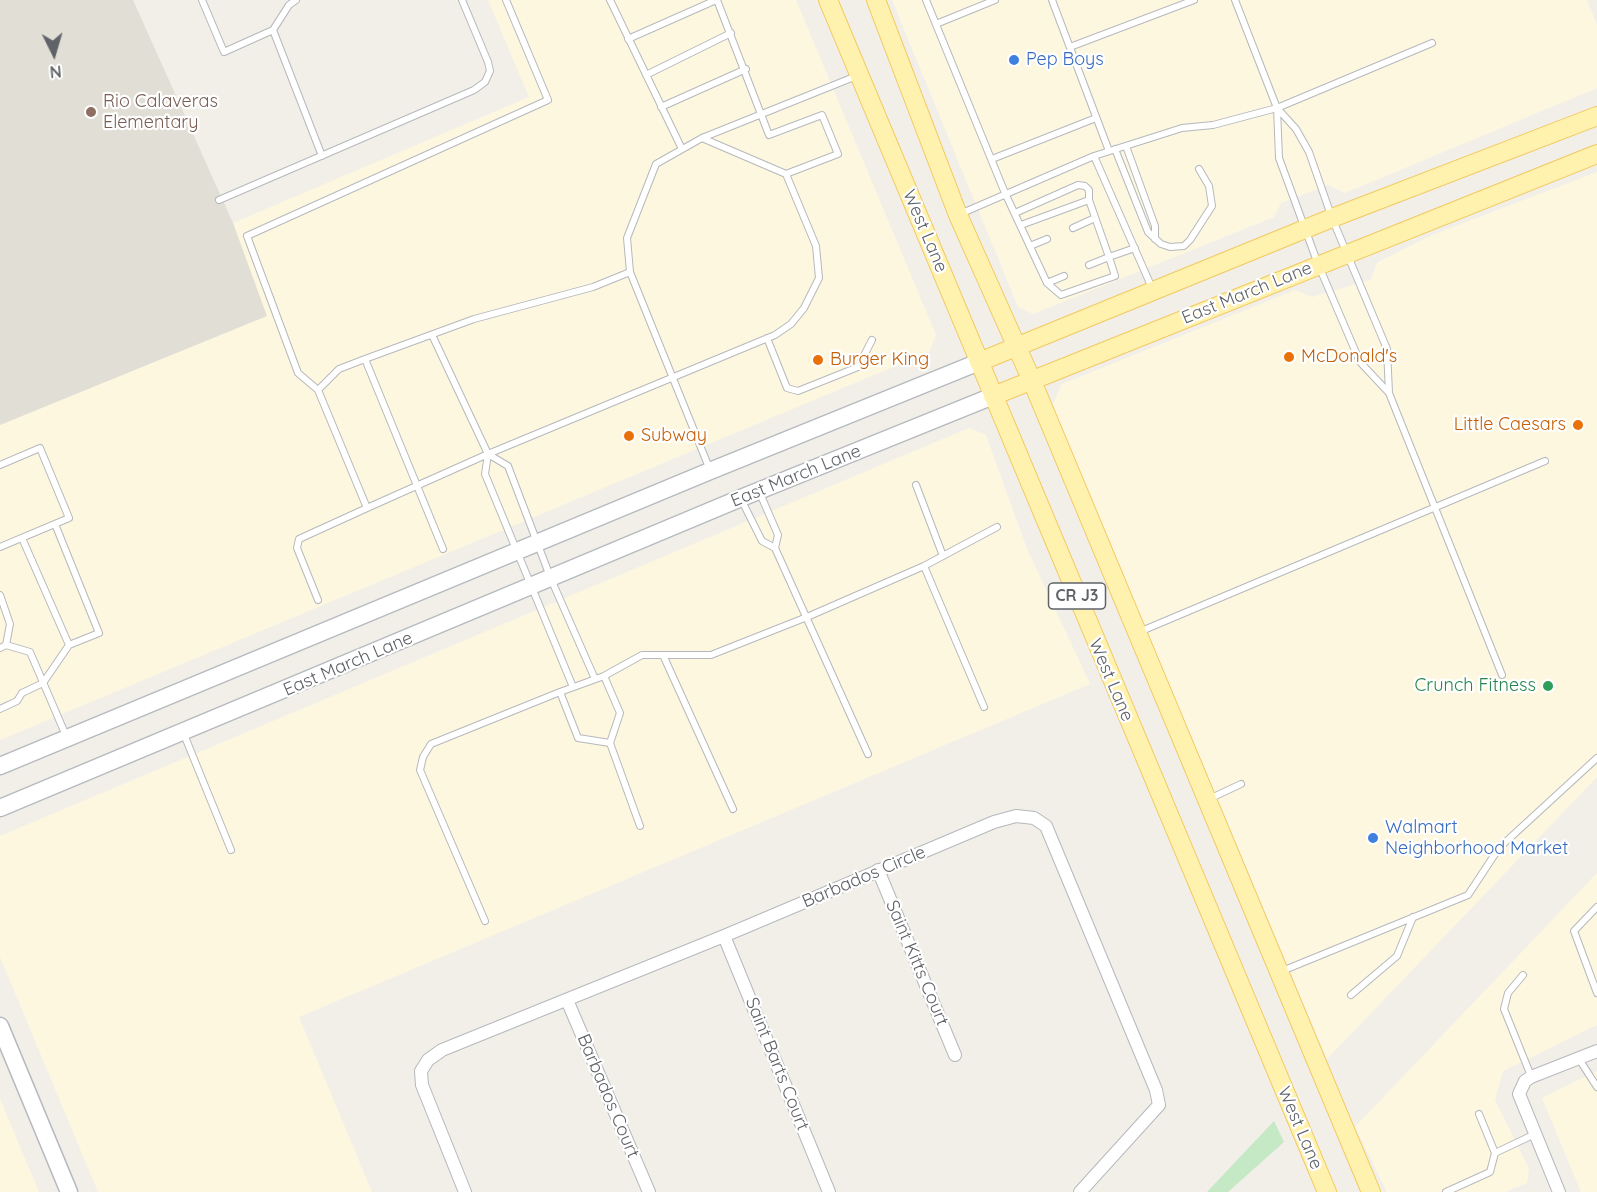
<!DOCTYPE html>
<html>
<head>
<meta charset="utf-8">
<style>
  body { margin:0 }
  #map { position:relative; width:1597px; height:1192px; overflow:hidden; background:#f1efe8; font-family:Quicksand,sans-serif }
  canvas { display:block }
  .north { position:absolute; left:24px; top:24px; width:60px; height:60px; -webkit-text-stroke:4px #fff; paint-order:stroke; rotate:175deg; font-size:16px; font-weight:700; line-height:24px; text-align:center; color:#5f6368 }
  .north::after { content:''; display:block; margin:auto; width:21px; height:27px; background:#5f6368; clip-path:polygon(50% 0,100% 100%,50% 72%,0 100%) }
</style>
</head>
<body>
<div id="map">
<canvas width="1597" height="1192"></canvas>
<div class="north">N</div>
</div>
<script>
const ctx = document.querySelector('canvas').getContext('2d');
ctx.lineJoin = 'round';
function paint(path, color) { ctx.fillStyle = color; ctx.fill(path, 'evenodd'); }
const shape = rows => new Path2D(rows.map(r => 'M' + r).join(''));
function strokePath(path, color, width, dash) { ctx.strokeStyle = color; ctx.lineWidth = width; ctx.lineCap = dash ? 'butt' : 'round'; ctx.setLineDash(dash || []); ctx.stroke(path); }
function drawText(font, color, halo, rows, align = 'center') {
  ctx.font = font + ' Quicksand,sans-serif'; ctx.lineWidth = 4.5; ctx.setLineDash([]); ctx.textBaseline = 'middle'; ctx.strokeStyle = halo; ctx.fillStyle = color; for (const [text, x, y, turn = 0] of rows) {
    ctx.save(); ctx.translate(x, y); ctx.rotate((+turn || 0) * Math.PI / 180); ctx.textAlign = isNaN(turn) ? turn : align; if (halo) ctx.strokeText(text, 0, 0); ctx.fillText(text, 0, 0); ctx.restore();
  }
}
const commercial = shape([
  [488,0,796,0,936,335,929,352,0,740,0,425,266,316,233,223,529,97],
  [892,0,1587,0,1597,25,1597,88,1345,193,1328,185,1281,203,1274,217,1033,314,1018,307],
  [1597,172,1597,777,1327,1059,1052,406,1062,384,1295,290,1312,297,1370,280,1378,262,1432,235],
  [969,428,986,435,1027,549,1090,684,299,1017,372,1192,98,1192,0,957,0,836],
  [1597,873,1597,1025,1503,1071,1495,1100,1529,1169,1527,1183,1505,1192,1387,1192,1355,1127],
  [1597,1071,1597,1192,1581,1192,1542,1098],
  [0,1099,39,1192,0,1192]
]);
const education = shape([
  [0,0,133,0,233,223,267,316,0,425]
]);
const green = shape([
  [1274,1121,1284,1142,1228,1192,1207,1192]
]);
const lane = shape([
  [202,0,224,52,273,30,289,5,296,0],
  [506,0,548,100,247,236,298,373,318,390,367,508,488,454,775,335,791,324,804,308,819,278,816,246,786,174,838,154,822,115,769,135,717,0],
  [610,0,682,149],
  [926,0,1005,193,1047,283,1061,295,1115,276,1109,257,1089,265],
  [1052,0,1109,151],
  [1235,0,1277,108,1279,158,1318,264,1360,362,1389,393],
  [936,24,995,0],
  [273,30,322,156],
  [628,39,716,0],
  [1070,47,1194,0],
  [646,75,731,33],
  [661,107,746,69],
  [1277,108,1296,129,1309,152,1332,218,1387,349,1389,393,1502,675],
  [702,138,786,174],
  [1126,146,1155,226,1155,239],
  [1115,149,1148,232,1161,244,1170,247,1184,246,1190,240,1212,206,1209,186,1199,169],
  [1094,156,1182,128,1213,125,1277,108,1432,43],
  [992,159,1096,118],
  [219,200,474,90,485,82,490,71,488,62,462,0],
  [1015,213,1078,185,1085,186,1089,190,1089,200,1109,257,1135,248],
  [960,214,1094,156,1152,288],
  [1021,225,1089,200],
  [1073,228,1095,218],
  [1030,246,1047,239],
  [630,272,710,470],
  [1047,283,1064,276],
  [433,337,488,454,485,474,573,687],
  [767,338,787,388,798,391,858,367,872,340],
  [365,359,443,549],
  [318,390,339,369,365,359,474,319,593,287,630,272,627,238,656,164,702,138,859,75],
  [488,454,508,466,551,579,595,679],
  [0,465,40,448,69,518,0,547],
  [916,485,943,556],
  [759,491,778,535,775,548,868,754],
  [741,499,762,541,775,548],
  [22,538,69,645,99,633,55,524],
  [924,566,997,527],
  [0,595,10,624,6,645],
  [318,600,297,548,299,539,367,508],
  [1139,632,1545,461],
  [0,648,6,645,30,652,67,738],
  [663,655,733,809],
  [604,676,642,655,711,655,807,617,924,566,984,707],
  [0,709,17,701,22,693,43,683,69,645],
  [183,732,231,850],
  [610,743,578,738,560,692,604,676,620,713,610,743,640,826],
  [1209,799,1241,784],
  [1597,907,1574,931,1597,993],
  [485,921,420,770,423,757,431,744,560,692],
  [1282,971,1468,895,1499,848,1597,758],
  [1523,975,1508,993,1504,1009,1531,1076],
  [1351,995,1397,956,1413,917],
  [1579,1059,1597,1087],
  [1495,1153,1535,1134],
  [1446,1192,1490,1172,1495,1153,1479,1114]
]);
const street = shape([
  [878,870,955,1055],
  [724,936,829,1192],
  [567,1000,649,1192],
  [465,1192,422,1085,421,1071,428,1060,442,1050,724,936,994,822,1016,816,1034,818,1046,826,1156,1090,1159,1105,1080,1192],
  [1559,1192,1519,1094,1525,1081,1531,1077,1597,1051]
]);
const secondary = shape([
  [0,766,710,471,979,362],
  [0,808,741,498,993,396],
  [0,1026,69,1192]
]);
const primary = shape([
  [828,0,1327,1192],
  [876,0,958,215,1032,381,1371,1192],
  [979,362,1332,218,1597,116],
  [993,396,1597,154]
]);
const markers = [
  [1014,60,6,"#3f7fe0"],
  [91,112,6,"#8d6e63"],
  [1289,357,6,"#e8710a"],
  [818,360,6,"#e8710a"],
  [1578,425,6,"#e8710a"],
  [629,436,6,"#e8710a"],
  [1548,686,6,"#2e9e5b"],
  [1373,838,6,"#3f7fe0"]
];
const shields = [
  [1077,596,57]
];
const shieldNames = [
  ["CR J3",1077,596]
];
const shopNames = [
  ["Pep Boys",1026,60],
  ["Walmart",1385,828],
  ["Neighborhood Market",1385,849]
];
const educationNames = [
  ["Rio Calaveras",103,102],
  ["Elementary",103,123]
];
const streetNames = [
  ["West Lane",925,231,67],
  ["East March Lane",1247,293,-22],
  ["East March Lane",796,476,-22],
  ["East March Lane",348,664,-23],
  ["West Lane",1111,680,67],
  ["Barbados Circle",864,877,-23],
  ["Saint Kitts Court",917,963,67],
  ["Saint Barts Court",777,1064,68],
  ["Barbados Court",608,1096,67],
  ["West Lane",1300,1128,67]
];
const foodNames = [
  ["McDonald's",1301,357],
  ["Burger King",830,360],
  ["Little Caesars",1566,425,"right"],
  ["Subway",641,436]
];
const leisureNames = [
  ["Crunch Fitness",1536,686]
];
paint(commercial, '#fef7e0');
paint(education, '#e1ded6');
paint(green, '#c5e8c5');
strokePath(lane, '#b5b8bc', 8);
strokePath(street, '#b5b8bc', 14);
strokePath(secondary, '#b6babf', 19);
strokePath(primary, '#f2c960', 20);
strokePath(lane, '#fff', 6);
strokePath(street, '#fff', 12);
strokePath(secondary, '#fff', 16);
strokePath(primary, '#fff2af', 18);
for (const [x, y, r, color] of markers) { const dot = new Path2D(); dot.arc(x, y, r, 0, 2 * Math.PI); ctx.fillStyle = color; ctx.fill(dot); strokePath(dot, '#fff', 2); }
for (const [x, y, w] of shields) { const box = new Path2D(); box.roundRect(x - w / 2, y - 13, w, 26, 4.5); ctx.fillStyle = '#fff'; ctx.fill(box); strokePath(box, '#5f6368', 1.5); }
drawText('bold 16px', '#5f6368', null, shieldNames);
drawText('18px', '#366cbe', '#fff', shopNames, 'left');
drawText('18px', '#785e54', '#fff', educationNames, 'left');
drawText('18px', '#5f6368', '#fff', streetNames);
drawText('18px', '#c56008', '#fff', foodNames, 'left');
drawText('18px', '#27864d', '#fff', leisureNames, 'right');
</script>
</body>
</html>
